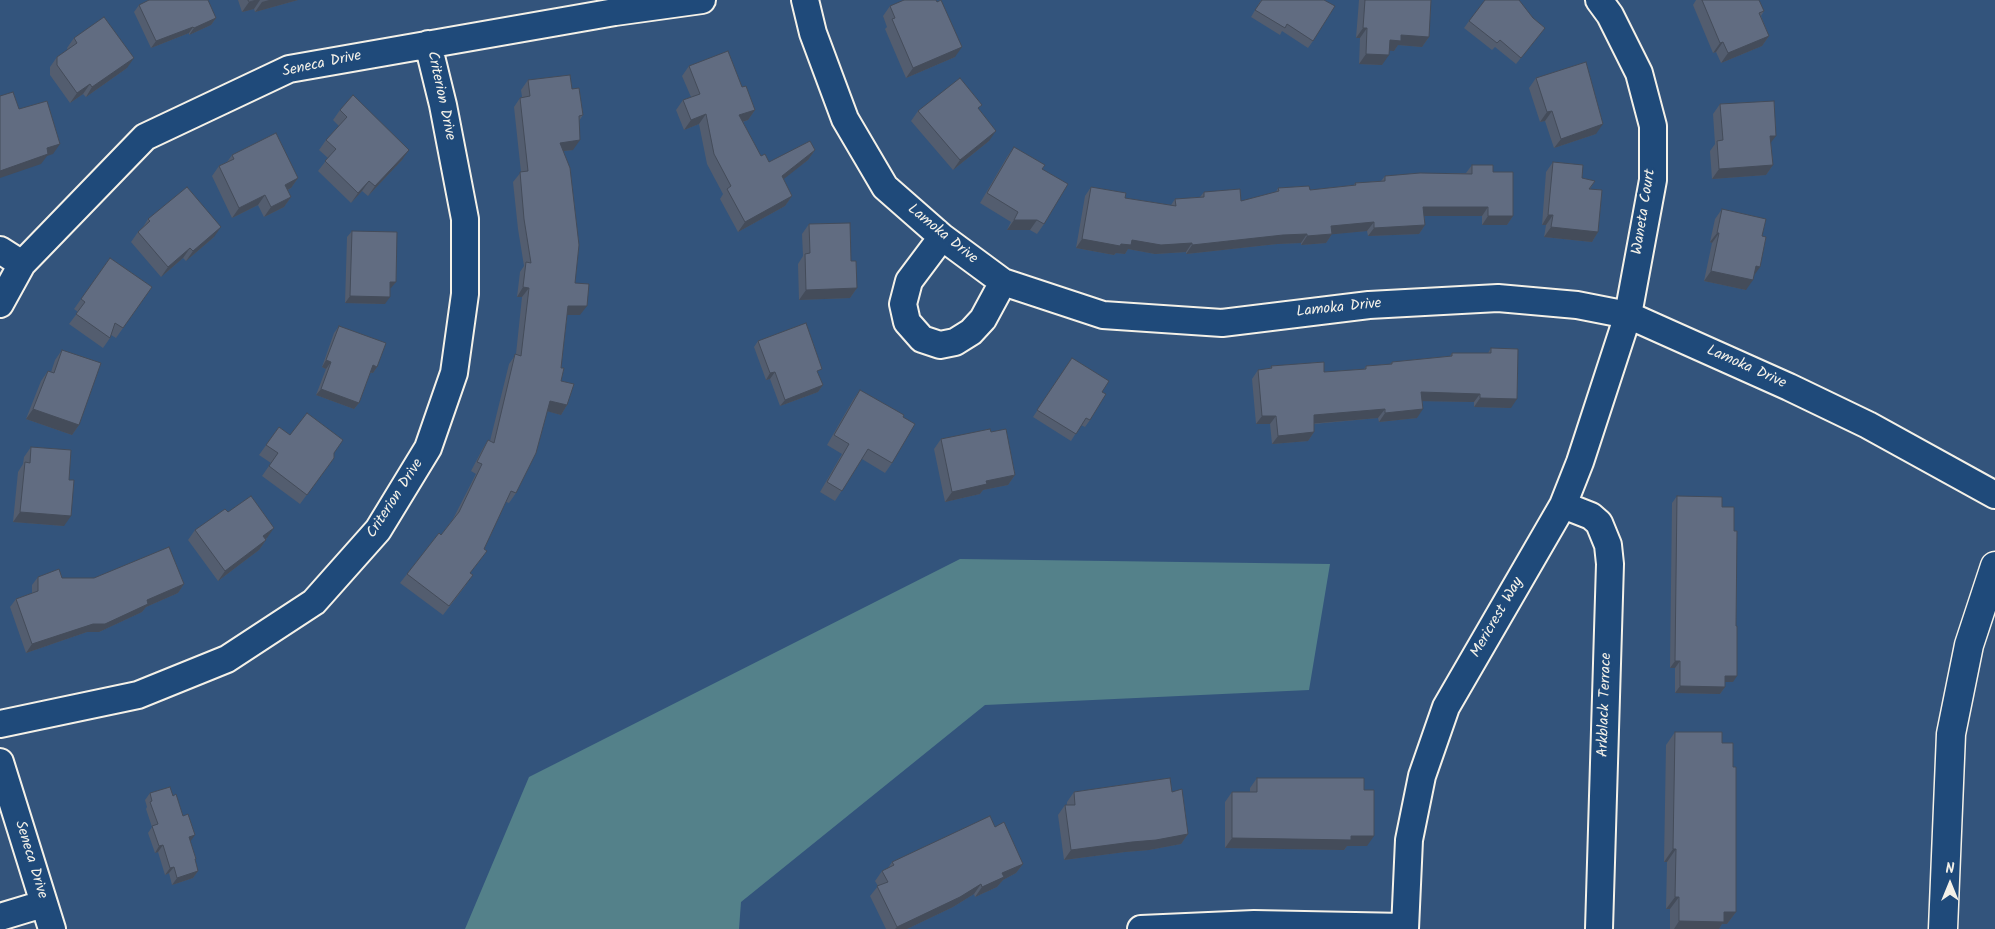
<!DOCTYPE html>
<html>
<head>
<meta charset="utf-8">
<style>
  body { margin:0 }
  #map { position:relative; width:1995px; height:929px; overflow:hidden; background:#33547c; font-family:Kalam,sans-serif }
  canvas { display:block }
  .north { position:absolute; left:1925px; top:859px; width:50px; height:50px; -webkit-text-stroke:4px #1f4a7a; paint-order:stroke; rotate:0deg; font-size:14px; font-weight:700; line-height:20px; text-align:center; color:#f4f1e8 }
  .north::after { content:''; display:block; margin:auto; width:18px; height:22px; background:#f4f1e8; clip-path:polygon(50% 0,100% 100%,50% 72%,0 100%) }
</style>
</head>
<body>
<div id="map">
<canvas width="1995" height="929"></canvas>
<div class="north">N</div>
</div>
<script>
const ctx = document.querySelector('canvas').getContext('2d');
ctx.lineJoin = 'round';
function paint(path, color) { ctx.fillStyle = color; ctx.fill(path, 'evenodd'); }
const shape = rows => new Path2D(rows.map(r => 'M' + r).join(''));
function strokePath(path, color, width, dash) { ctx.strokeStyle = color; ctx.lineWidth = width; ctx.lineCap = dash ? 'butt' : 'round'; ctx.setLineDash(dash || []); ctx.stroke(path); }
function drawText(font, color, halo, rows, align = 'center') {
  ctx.font = font + ' Kalam,sans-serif'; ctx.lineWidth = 5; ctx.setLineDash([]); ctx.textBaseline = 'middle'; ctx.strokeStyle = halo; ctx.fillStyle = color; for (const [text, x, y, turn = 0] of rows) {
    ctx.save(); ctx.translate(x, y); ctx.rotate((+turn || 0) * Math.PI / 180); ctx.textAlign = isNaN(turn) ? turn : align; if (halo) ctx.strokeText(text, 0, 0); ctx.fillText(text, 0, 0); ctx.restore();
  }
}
const green = shape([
  [960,559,1330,564,1309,690,985,705,741,902,739,929,465,929,529,777]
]);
const street = shape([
  [805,0,813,33,845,119,885,187,942,237,1003,282,1103,315,1222,323,1369,305,1498,298,1577,305,1628,315,1789,387,1868,425,1995,495],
  [942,237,909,281,903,304,907,322,922,339,940,345,955,342,971,332,983,319,1003,282],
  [0,250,22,264],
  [0,304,22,264,145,137,289,69,615,12,702,0],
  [1563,505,1591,516,1599,523,1608,545,1610,564,1599,929],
  [0,724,138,695,227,659,314,602,378,530,428,448,454,373,465,294,465,219,443,105,428,44],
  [0,762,52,929],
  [0,917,43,904],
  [1141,929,1254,924,1405,927],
  [1405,929,1409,840,1422,776,1446,707,1563,505,1580,462,1628,315,1653,180,1653,126,1639,73,1610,15,1599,0]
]);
const secondary = shape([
  [1943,929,1951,734,1969,645,1995,566]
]);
const wall = shape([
  [238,0,298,0,255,12,254,9,242,12],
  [1261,0,1324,0,1313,41,1308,48,1282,31,1280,35,1251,17],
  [1359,0,1431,0,1429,37,1422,47,1398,45,1394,51,1390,50,1382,65,1359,64,1360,38,1356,38],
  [1696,0,1759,0,1764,11,1761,16,1769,36,1762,46,1721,63,1716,52,1713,53,1693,5],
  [139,5,216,18,211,25,189,35,189,33,151,48,134,12],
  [890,6,955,57,906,78,885,29,887,27,883,16],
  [1533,18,1545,28,1516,64,1495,47,1492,50,1464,28,1469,21],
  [74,38,127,68,86,97,83,94,70,103,50,75,50,67,57,57,68,50,67,48],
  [689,66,742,87,755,110,748,120,743,122,761,156,769,162,815,150,808,160,783,179,792,196,785,206,738,232,720,199,723,194,707,164,699,124,684,130,676,110,683,100,691,97,682,76],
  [1536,78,1596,134,1554,148,1545,121,1540,122,1529,88],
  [528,80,572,89,583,115,579,121,573,150,564,151,575,283,580,315,567,315,561,368,561,381,567,405,561,415,547,411,516,493,509,503,506,502,484,549,487,551,470,573,466,585,443,615,400,583,407,574,441,535,453,519,476,474,471,471,482,450,488,440,490,441,509,364,516,354,522,297,517,297,520,272,524,266,518,229,513,182,521,172,514,107,520,98,522,97,521,90],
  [1720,104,1771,143,1773,165,1766,175,1712,179,1710,151,1715,144,1713,114],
  [340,110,409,150,402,160,368,196,362,191,351,203,318,171,328,158,319,150,326,140,339,126,333,120],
  [918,111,989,141,953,170,911,121],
  [1014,147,1042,169,1044,224,1037,234,1030,230,1007,230,1011,222,980,203,1007,157],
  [232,155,298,178,291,188,288,190,291,197,284,207,264,217,258,205,232,218,212,176,219,166,227,162],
  [1553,162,1582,178,1595,181,1590,189,1598,232,1592,242,1544,237,1546,225,1542,225,1546,172],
  [1472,165,1493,172,1513,216,1507,225,1482,225,1482,216,1424,216,1425,225,1419,234,1368,236,1367,231,1332,234,1326,243,1301,245,1301,243,1277,244,1186,254,1186,252,1155,254,1128,249,1125,254,1116,253,1114,255,1076,248,1085,196,1091,187,1125,198,1171,205,1175,199,1200,197,1204,192,1241,201,1276,192,1278,188,1310,190,1354,185,1355,183,1381,181,1385,176,1466,173],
  [1722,209,1746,290,1704,281,1712,243,1710,242,1715,219],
  [148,219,214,237,186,261,183,258,161,277,131,242,138,232,143,227],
  [809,224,851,261,857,288,850,298,799,300,798,264,803,256,802,234],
  [352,231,396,282,390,288,385,304,345,303,347,237],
  [110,258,152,287,116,338,111,335,110,338,103,348,69,324,78,312,74,309],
  [339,326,377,367,373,373,370,373,359,403,354,409,316,395,326,369,322,367,334,333],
  [758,341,818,374,823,385,818,392,780,406,770,379,766,380,754,347],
  [1491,348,1511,408,1474,407,1474,402,1422,401,1417,418,1379,422,1378,418,1314,424,1314,432,1308,441,1272,444,1270,424,1256,424,1252,379,1258,370,1270,369,1271,366,1324,372,1364,369,1366,366,1390,364,1392,362,1450,356,1452,353,1488,353],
  [62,350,79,425,72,435,26,419,41,381,48,371,51,372,55,360],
  [1072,358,1102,392,1090,420,1085,427,1081,425,1071,441,1033,417],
  [860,390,903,417,892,463,885,473,862,459,835,501,820,492,842,454,827,445,853,400],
  [279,427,290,435,334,453,334,458,300,504,262,476,271,463,259,455],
  [991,432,1015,475,1008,485,983,490,980,494,945,502,934,449,941,439],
  [31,447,64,526,13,522,18,472,23,464,24,457],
  [1677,496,1722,507,1733,682,1725,682,1725,687,1720,694,1675,693,1675,668,1670,668,1672,503],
  [228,512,267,538,266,539,266,540,259,550,218,581,188,540,195,530],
  [38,577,62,578,184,584,178,593,146,607,142,612,99,632,87,632,26,653,10,607,16,599,32,593,32,585],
  [1675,732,1722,743,1733,767,1736,912,1727,924,1722,924,1719,929,1670,929,1670,909,1666,909,1667,862,1664,862,1666,745],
  [1257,778,1364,790,1367,846,1347,846,1344,850,1225,848,1225,802,1232,792,1250,792,1250,788],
  [1074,792,1172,792,1188,834,1181,844,1149,850,1125,852,1064,860,1058,815,1065,805,1067,805,1067,802],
  [150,793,173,796,190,841,198,871,193,878,172,885,169,873,165,875,158,852,155,853,148,833,152,827,146,809,147,807,145,800],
  [995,827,1023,864,1016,873,1003,880,997,887,975,897,974,894,953,907,907,929,886,929,870,896,878,886,875,881,882,871,888,868,892,862]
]);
const shadedWall = shape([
  [257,0,260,0,254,9,242,12,249,2],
  [269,0,298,0,255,12,262,2],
  [216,18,211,25,189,35,194,28],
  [193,27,189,33,151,48,156,41],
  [1363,28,1367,28,1360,38,1356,38],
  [1401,35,1429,37,1422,47,1398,45,1394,51,1383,50,1390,40],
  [1769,36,1762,46,1721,63,1728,53],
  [1723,42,1716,52,1713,53,1720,43],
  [962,47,955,57,906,78,913,68],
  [1366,54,1389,55,1382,65,1359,64],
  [134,58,127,68,86,97,92,87],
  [90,84,83,94,70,103,77,93],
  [755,110,748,120,732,125,739,115],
  [1552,111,1545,121,1540,122,1547,112],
  [706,114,699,124,684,130,691,120],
  [1603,124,1596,134,1554,148,1561,139],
  [996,131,989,141,953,170,960,160],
  [1770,136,1776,136,1769,145],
  [580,140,573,150,554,152,560,143],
  [60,144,53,154,47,156,41,164,0,178,0,171,47,148],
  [409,150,402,160,368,196,375,186],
  [815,150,808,160,775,186,782,176],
  [1773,165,1766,175,1712,179,1719,169],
  [298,178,291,188,278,195,285,185],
  [369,181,362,191,351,203,358,193],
  [265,195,258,205,232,218,239,208],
  [792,196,785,206,738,232,745,222],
  [291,197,284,207,264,217,271,207],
  [1423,207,1488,207,1482,216,1417,216],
  [1548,215,1553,215,1546,225,1542,225],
  [1488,216,1513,216,1507,225,1482,225],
  [1014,220,1037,220,1030,230,1007,230],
  [1374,222,1367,231,1325,235,1331,226],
  [1425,225,1419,234,1368,236,1374,228],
  [221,227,214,237,186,261,193,251],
  [1551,227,1598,232,1592,242,1544,237],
  [1717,233,1719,233,1712,243,1710,242],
  [1307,234,1301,243,1277,244,1186,254,1192,245,1283,235],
  [1332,234,1326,243,1301,245,1307,236],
  [1082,239,1121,244,1132,240,1192,243,1186,252,1155,254,1128,249,1125,254,1116,253,1114,255,1076,248],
  [190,248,183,258,161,277,168,267],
  [1756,266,1760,267,1753,277],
  [1711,271,1753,280,1746,290,1704,281],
  [390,282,396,282,391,288,386,288],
  [523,287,529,288,522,297,517,297],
  [857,288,850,298,799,300,806,290],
  [350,296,390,297,385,304,345,303],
  [568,306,587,306,580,315,561,315],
  [326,360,331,362,326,369,322,367],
  [373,365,377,367,373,373,368,372],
  [775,372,770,379,766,380,770,373],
  [823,385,818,392,780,406,785,400],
  [321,389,359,403,354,409,316,395],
  [1421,392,1480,394,1474,402,1415,401],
  [1480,398,1517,399,1511,408,1474,407],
  [550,401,567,405,561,415,543,410],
  [33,409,79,425,72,435,26,419],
  [1385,409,1378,418,1308,424,1314,415],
  [1423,409,1417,418,1379,422,1385,413],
  [1262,416,1276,416,1270,424,1256,424],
  [1314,432,1308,441,1272,444,1278,436],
  [1015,475,1008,485,983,490,980,494,945,502,952,492,986,481],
  [20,512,71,516,64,526,13,522],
  [274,528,267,538,256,546,263,536],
  [266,540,259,550,218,581,225,571],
  [184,584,178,593,146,607,142,612,99,632,87,632,26,653,32,644,147,600],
  [1675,661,1680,661,1675,668,1670,668],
  [1725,676,1737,676,1733,682,1720,682],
  [1680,686,1725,687,1720,694,1675,693],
  [1188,834,1181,844,1149,850,1125,852,1064,860,1071,850],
  [195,835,190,842,189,837],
  [1351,836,1374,836,1367,846,1347,846,1344,850,1225,848,1232,838],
  [163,845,158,852,155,853,159,846],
  [1673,849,1676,849,1667,862,1664,862],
  [1023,864,1016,873,1003,880,997,887,975,897,982,887,1002,873],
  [174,867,169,873,165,875,170,868],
  [198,871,193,878,172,885,177,878],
  [981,884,974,894,953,907,907,929,895,929,897,927],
  [1675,897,1679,897,1670,909,1666,909],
  [1724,912,1736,912,1727,924,1722,924,1719,929,1674,929,1679,921]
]);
const building = shape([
  [149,0,208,0,216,18,194,28,193,27,156,41,139,5,149,0],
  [248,0,257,0,249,2,248,0],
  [904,0,936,0,937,2,941,0,962,47,913,68,892,19,895,18,890,6,904,0],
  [1262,0,1324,0,1335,6,1313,41,1287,24,1285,28,1255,10,1262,0],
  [1365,0,1431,0,1429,37,1401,35,1401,41,1390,40,1389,55,1366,54,1367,28,1363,28,1365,0],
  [1485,0,1519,0,1533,18,1545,28,1521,58,1500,40,1497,43,1469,21,1485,0],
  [1702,0,1759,0,1764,11,1759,13,1769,36,1728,53,1723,42,1720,43,1702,0],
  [104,17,134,58,92,87,90,84,77,93,57,65,57,57,77,43,74,38,104,17],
  [728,51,742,87,746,86,755,110,739,115,761,156,765,154,769,162,810,141,815,150,782,176,792,196,745,222,727,189,731,186,714,154,706,114,691,120,683,100,700,94,689,66,728,51],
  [1586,62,1603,124,1561,139,1552,111,1547,112,1536,78,1586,62],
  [570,75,572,89,579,88,583,115,579,116,580,140,560,143,570,168,579,245,575,283,589,284,587,306,568,306,561,368,564,368,561,381,574,384,567,405,550,401,536,453,516,493,511,491,484,549,487,551,470,573,473,575,449,606,407,574,439,533,441,535,459,512,482,464,477,462,488,440,494,443,515,354,521,356,529,288,523,287,526,262,531,263,524,219,520,172,528,171,520,98,530,96,528,80,570,75],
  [960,78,982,105,978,108,996,131,960,160,918,111,960,78],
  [13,92,19,109,47,101,60,144,47,148,48,154,0,171,0,96,13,92],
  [353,95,409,150,375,186,369,181,358,193,325,161,336,149,326,140,347,117,340,110,353,95],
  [1774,101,1776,136,1770,136,1773,165,1719,169,1717,141,1723,140,1720,104,1774,101],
  [276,133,298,178,285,185,291,197,271,207,265,195,239,208,219,166,234,159,232,155,276,133],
  [1014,147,1045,165,1042,169,1068,184,1044,224,1037,220,1014,220,1018,212,987,193,1014,147],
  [1553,162,1583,165,1582,178,1595,181,1589,189,1602,190,1598,232,1551,227,1553,215,1548,215,1553,162],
  [1472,165,1493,165,1493,172,1513,172,1513,216,1488,216,1488,207,1423,207,1425,225,1374,228,1374,222,1331,226,1332,234,1307,236,1307,234,1283,235,1192,245,1192,243,1161,245,1132,240,1131,245,1121,244,1120,246,1082,239,1091,187,1126,193,1125,198,1176,206,1175,199,1204,197,1204,192,1240,189,1241,201,1279,191,1278,188,1309,186,1310,190,1356,185,1355,183,1385,181,1385,176,1420,173,1472,174,1472,165],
  [187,187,221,227,193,251,190,248,168,267,138,232,150,221,148,219,187,187],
  [1722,209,1766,219,1762,236,1766,237,1760,267,1756,266,1753,280,1711,271,1719,233,1717,233,1722,209],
  [850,223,851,261,856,261,857,288,806,290,805,254,810,253,809,224,850,223],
  [352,231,397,232,396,282,390,282,390,297,350,296,352,231],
  [110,258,152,287,123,328,115,323,110,338,76,314,85,302,81,299,110,258],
  [806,323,822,369,817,371,823,385,785,400,775,372,770,373,758,341,806,323],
  [339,326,386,343,377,367,373,365,359,403,321,389,331,362,326,360,339,326],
  [1491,348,1518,349,1517,399,1480,398,1480,394,1421,392,1423,409,1385,413,1385,409,1314,415,1314,432,1278,436,1276,416,1262,416,1258,370,1272,368,1271,366,1324,362,1324,372,1366,369,1366,366,1392,364,1392,362,1452,356,1452,353,1491,353,1491,348],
  [62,350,101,363,79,425,33,409,48,371,54,373,62,350],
  [1072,358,1109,381,1102,392,1106,394,1090,420,1086,418,1076,434,1037,410,1072,358],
  [860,390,904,415,903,417,915,424,892,463,868,449,842,491,827,482,849,444,834,435,860,390],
  [307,413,343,440,334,453,334,458,307,495,269,466,278,453,266,445,279,427,290,435,307,413],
  [990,429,991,432,1006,429,1015,475,986,481,987,484,952,492,941,439,990,429],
  [31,447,71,450,69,480,74,480,71,516,20,512,25,462,30,463,31,447],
  [251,496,274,528,263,536,266,540,225,571,195,530,225,509,228,512,251,496],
  [1677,496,1722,497,1722,507,1734,507,1734,531,1737,531,1736,626,1737,626,1737,676,1725,676,1725,687,1680,686,1680,661,1675,661,1677,496],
  [169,547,184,584,147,600,148,604,105,624,93,624,32,644,16,599,38,591,38,577,59,569,62,578,94,578,169,547],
  [1675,732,1722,732,1722,743,1733,743,1733,767,1736,767,1736,912,1724,912,1724,922,1679,921,1679,897,1675,897,1676,849,1673,849,1675,732],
  [1170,778,1172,792,1182,789,1188,834,1156,840,1132,842,1071,850,1065,805,1075,805,1074,792,1170,778],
  [1257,778,1364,778,1364,790,1374,790,1374,836,1351,836,1351,840,1232,838,1232,792,1257,792,1257,778],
  [170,787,173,796,176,794,183,816,188,814,195,835,189,837,196,859,195,859,198,871,177,878,174,867,170,868,163,845,159,846,152,826,158,824,150,802,152,801,150,793,170,787],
  [990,816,995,827,1004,822,1023,864,1002,873,1004,877,982,887,981,884,960,897,897,927,877,886,888,882,882,871,894,865,892,862,990,816]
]);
const streetNames = [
  ["Seneca Drive",322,65,-12],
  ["Criterion Drive",440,96,78],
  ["Waneta Court",1645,212,-81],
  ["Lamoka Drive",942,235,39],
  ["Lamoka Drive",1339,309,-6],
  ["Lamoka Drive",1746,368,24],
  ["Criterion Drive",396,499,-57],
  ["Mericrest Way",1498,618,-60],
  ["Arkblack Terrace",1606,705,-88],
  ["Seneca Drive",30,860,73]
];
paint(green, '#54818a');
strokePath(street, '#f4f1e8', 30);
strokePath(secondary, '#f4f1e8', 31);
strokePath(street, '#1f4a7a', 26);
strokePath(secondary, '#1f4a7a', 28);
paint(wall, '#535d6f');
paint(shadedWall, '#444c5a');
paint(building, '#616c81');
strokePath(building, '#444c5a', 1);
drawText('15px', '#f4f1e8', '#1f4a7a', streetNames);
</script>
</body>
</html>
